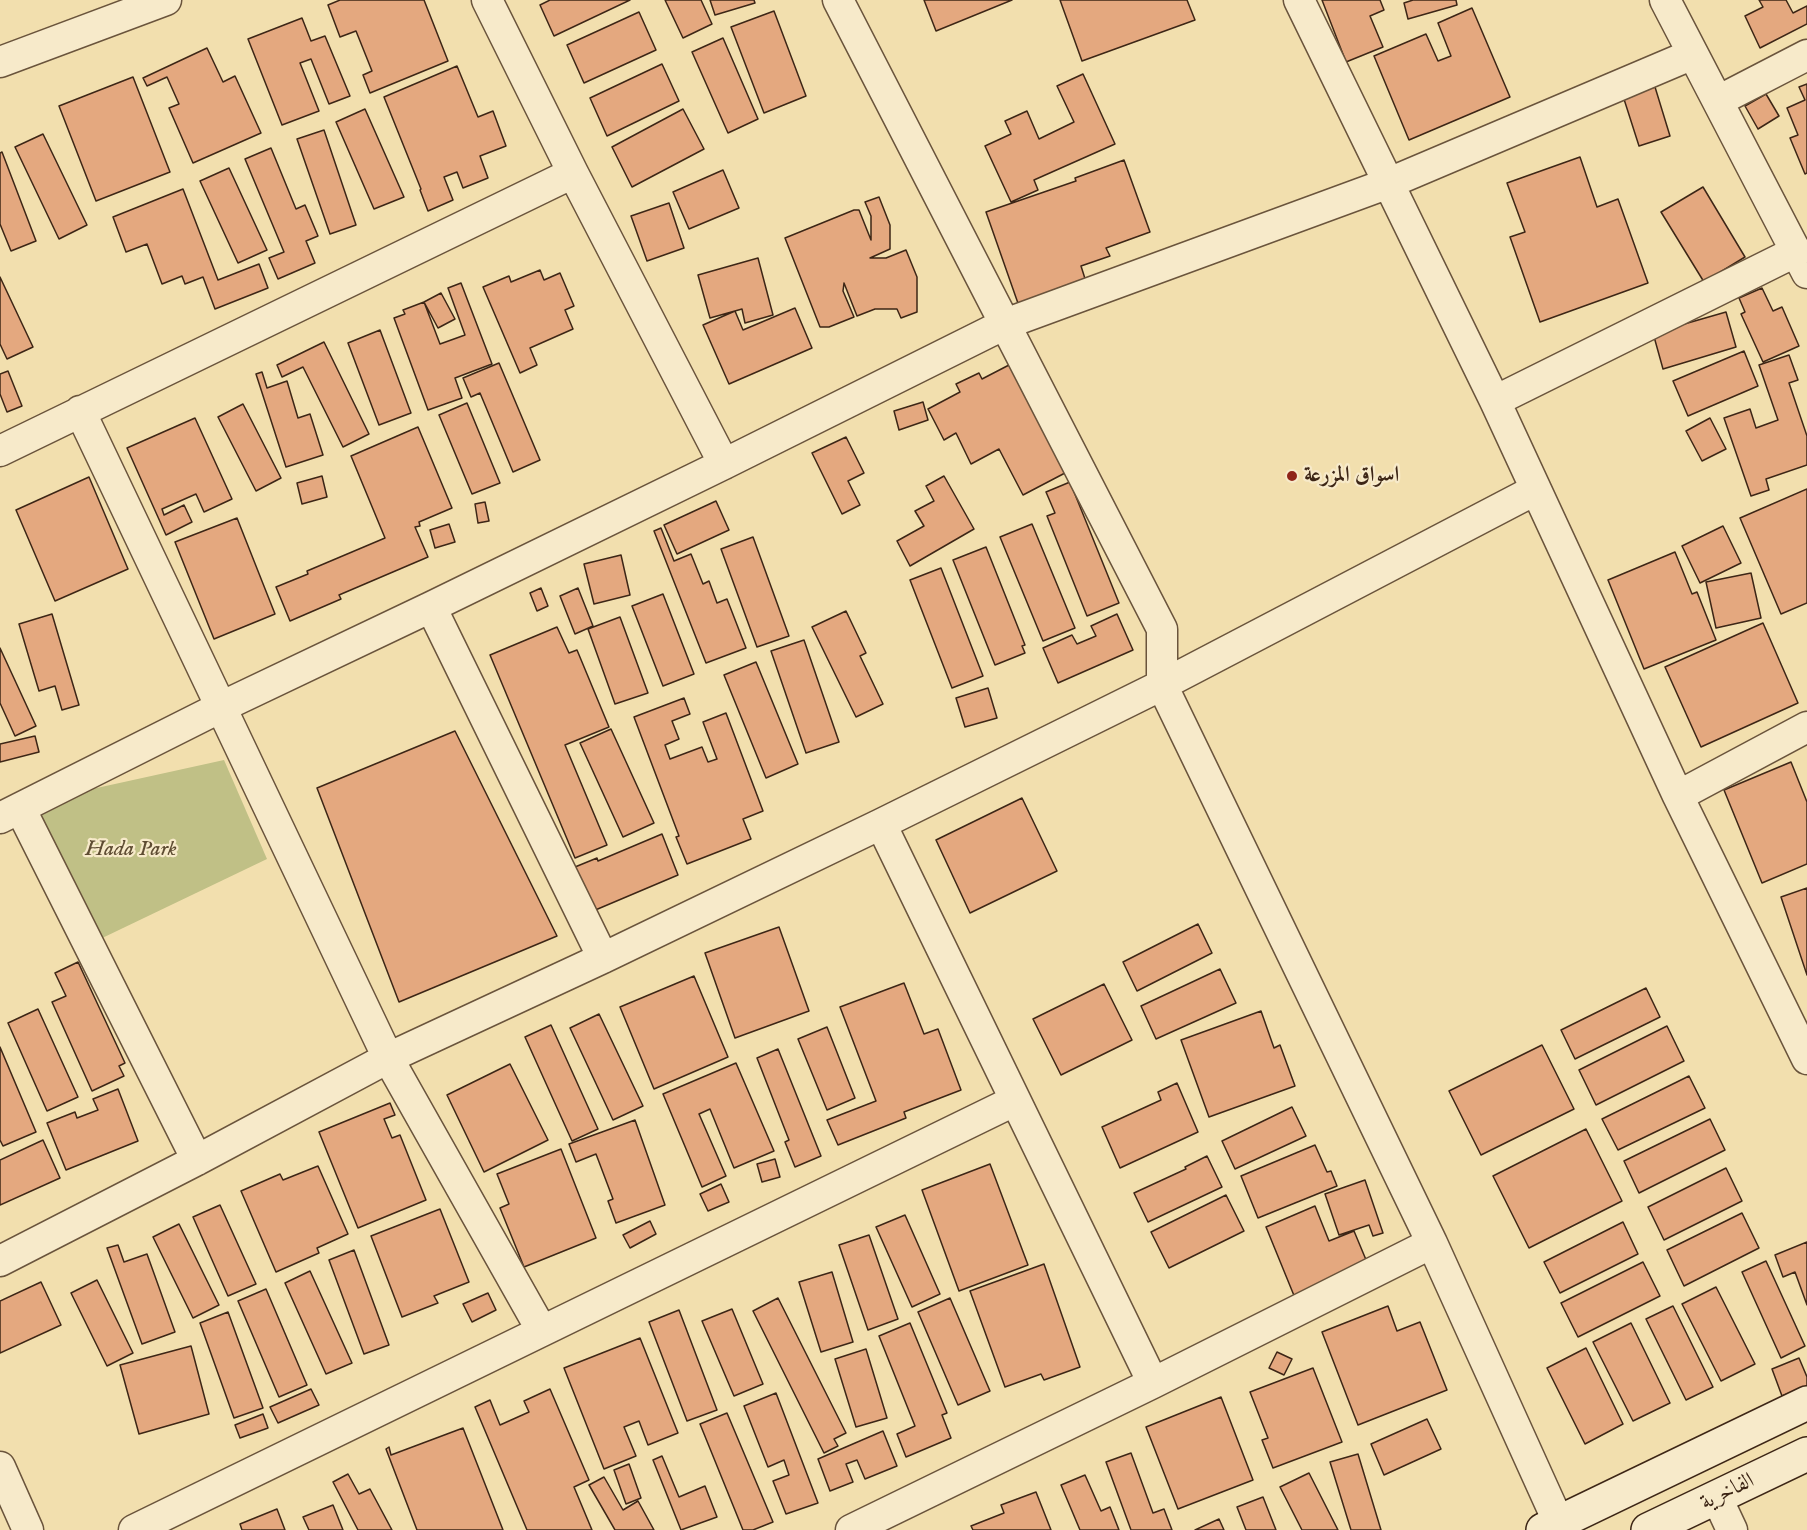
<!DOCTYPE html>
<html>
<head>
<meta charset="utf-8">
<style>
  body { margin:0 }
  canvas { display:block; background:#f2dfae }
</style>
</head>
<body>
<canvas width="1807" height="1530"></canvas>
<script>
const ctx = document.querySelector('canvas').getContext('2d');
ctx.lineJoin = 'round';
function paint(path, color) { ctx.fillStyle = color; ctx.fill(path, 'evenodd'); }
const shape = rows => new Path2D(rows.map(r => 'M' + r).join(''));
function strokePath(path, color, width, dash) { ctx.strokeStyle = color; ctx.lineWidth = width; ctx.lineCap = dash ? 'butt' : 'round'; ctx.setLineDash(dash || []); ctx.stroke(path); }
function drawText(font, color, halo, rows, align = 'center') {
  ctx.font = font + ' "IM FELL English",Amiri,serif'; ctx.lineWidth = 4.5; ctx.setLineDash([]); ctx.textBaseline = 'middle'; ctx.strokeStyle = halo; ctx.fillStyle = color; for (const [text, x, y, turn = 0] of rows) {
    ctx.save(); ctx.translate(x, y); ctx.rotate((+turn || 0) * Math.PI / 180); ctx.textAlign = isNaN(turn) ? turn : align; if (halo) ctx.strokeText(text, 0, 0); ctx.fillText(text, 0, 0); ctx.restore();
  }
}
const green = shape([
  [224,760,267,859,96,941,33,802]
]);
const building = shape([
  [340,0,424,0,448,61,370,93,363,75,372,71,356,31,340,37,328,5,340,0],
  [550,0,630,0,554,36,540,5,550,0],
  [665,0,701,0,712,24,683,38,665,0],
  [710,0,754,0,755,3,715,15,710,0],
  [924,0,1012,0,936,31,924,0],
  [1060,0,1187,0,1195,20,1082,61,1060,0],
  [1322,0,1380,0,1384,10,1370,16,1383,47,1346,62,1322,0],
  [1413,0,1456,0,1457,5,1408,19,1404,3,1413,0],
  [1759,0,1786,0,1793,13,1807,6,1807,24,1760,48,1745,16,1763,7,1759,0],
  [1472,8,1510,97,1409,140,1374,56,1426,34,1438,61,1451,56,1438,23,1472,8],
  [774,11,806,96,764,113,731,27,774,11],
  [639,12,656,50,584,83,567,45,639,12],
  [302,18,311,41,325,36,350,96,329,104,311,59,300,63,319,111,282,125,248,39,302,18],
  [723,38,758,119,728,133,692,52,723,38],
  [207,48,223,82,235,76,261,133,193,163,169,108,179,104,167,77,147,86,143,78,207,48],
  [662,64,679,101,607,136,590,98,662,64],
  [457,66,478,117,493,111,506,146,480,156,488,178,463,188,457,172,444,177,453,200,428,211,420,190,421,189,384,97,457,66],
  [1083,74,1115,144,1034,180,1038,190,1011,202,985,146,1011,134,1005,121,1027,111,1039,139,1074,122,1057,86,1083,74],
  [133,77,170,172,96,201,59,106,133,77],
  [1807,84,1807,173,1805,174,1790,138,1798,135,1787,108,1805,100,1799,87,1807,84],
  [1655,87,1670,136,1639,146,1623,96,1655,87],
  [1766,94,1779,116,1758,129,1745,106,1766,94],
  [365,109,404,197,374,209,336,122,365,109],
  [683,109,704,149,632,187,612,147,683,109],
  [324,130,356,225,330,234,297,139,324,130],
  [43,134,87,225,59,239,15,147,43,134],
  [271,148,296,209,305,205,318,236,306,241,315,263,278,279,269,258,284,252,245,159,271,148],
  [2,152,36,241,11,251,0,224,0,153,2,152],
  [1580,157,1597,207,1618,199,1648,283,1540,322,1510,237,1525,232,1507,183,1580,157],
  [1124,160,1150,232,1106,248,1110,256,1081,266,1087,285,1020,309,986,212,1076,181,1075,178,1124,160],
  [229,168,267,250,238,263,200,181,229,168],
  [723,170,739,208,689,229,673,192,723,170],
  [1703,187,1745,257,1704,282,1661,212,1703,187],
  [183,189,218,280,259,264,268,288,215,309,203,277,185,284,182,276,162,284,147,244,126,252,113,217,183,189],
  [879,197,890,225,890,249,870,258,886,258,906,250,917,277,917,312,901,318,897,309,875,309,857,316,844,283,843,291,854,317,829,327,820,327,785,238,854,210,859,210,871,240,871,216,865,202,879,197],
  [669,203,684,248,647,261,631,216,669,203],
  [758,258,773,315,745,323,742,309,710,318,698,275,758,258],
  [540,270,544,280,560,273,574,306,565,310,573,329,530,348,537,365,520,373,483,287,509,276,511,282,540,270],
  [0,277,33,347,7,359,0,344,0,277],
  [461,283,492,364,455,378,462,398,428,410,394,318,405,314,403,310,424,302,440,344,465,335,448,288,461,283],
  [1762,288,1773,311,1782,307,1799,346,1763,362,1741,314,1745,312,1739,298,1762,288],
  [441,293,455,319,438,328,424,302,441,293],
  [795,308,812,348,729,384,703,325,735,311,743,330,795,308],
  [1726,312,1736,347,1663,369,1653,333,1726,312],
  [380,330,411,413,379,425,348,343,380,330],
  [324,342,369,434,343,447,303,367,282,377,277,365,324,342],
  [1744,351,1758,386,1688,416,1673,381,1744,351],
  [1789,355,1798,380,1789,383,1807,436,1807,465,1766,479,1769,490,1751,496,1724,418,1750,409,1756,428,1778,420,1759,365,1789,355],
  [499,363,540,460,513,472,480,393,471,397,463,378,499,363],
  [1009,365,1065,473,1023,495,999,449,971,464,956,433,944,440,928,409,960,392,956,384,979,373,982,379,1009,365],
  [8,371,22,406,7,412,0,394,0,374,8,371],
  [262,372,267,388,287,381,298,418,310,414,323,455,286,467,256,374,262,372],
  [923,402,928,420,899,430,894,411,923,402],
  [467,403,500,483,472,494,439,415,467,403],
  [243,404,281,478,256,491,218,417,243,404],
  [195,418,232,499,204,512,196,494,162,509,164,515,184,505,192,522,166,535,127,448,195,418],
  [1710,418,1726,449,1702,461,1686,431,1710,418],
  [418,427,452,508,419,522,420,526,415,527,428,557,339,595,341,599,290,621,276,587,308,574,307,571,385,538,351,456,418,427],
  [846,437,864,473,848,481,860,505,842,514,812,453,846,437],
  [322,476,327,497,302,504,297,483,322,476],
  [944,476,974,529,910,566,897,541,924,526,915,511,934,501,926,486,944,476],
  [89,477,128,569,55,601,16,510,89,477],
  [1070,482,1119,603,1087,616,1047,516,1055,513,1046,492,1070,482],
  [1807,489,1807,603,1781,614,1740,518,1807,489],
  [716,501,729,530,677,554,664,525,716,501],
  [485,502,489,521,478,523,475,504,485,502],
  [237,518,275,614,214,639,175,542,237,518],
  [449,524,455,542,435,548,430,530,449,524],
  [1032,524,1075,628,1043,641,1000,537,1032,524],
  [1723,526,1741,563,1700,583,1682,546,1723,526],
  [661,528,674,561,691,554,703,584,709,581,717,603,727,599,746,648,706,663,654,531,661,528],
  [753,537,789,636,757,647,721,549,753,537],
  [986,547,1025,645,1022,646,1025,653,995,665,953,560,986,547],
  [1675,552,1692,594,1697,592,1716,640,1644,669,1608,580,1675,552],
  [621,555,630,595,594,604,584,564,621,555],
  [941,568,983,676,952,688,910,580,941,568],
  [1751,573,1761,618,1716,628,1706,582,1751,573],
  [541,588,548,606,537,611,530,593,541,588],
  [578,588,593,626,575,634,560,596,578,588],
  [663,594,694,674,663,686,632,606,663,594],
  [846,611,866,653,860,656,883,704,856,717,812,627,846,611],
  [52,614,79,705,62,710,55,686,39,691,19,624,52,614],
  [1117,614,1133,650,1058,683,1043,648,1072,635,1077,644,1096,636,1091,626,1117,614],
  [620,617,648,693,615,704,588,629,620,617],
  [1763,623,1798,703,1701,747,1665,667,1763,623],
  [557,627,569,653,577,650,609,727,565,745,607,845,575,858,490,655,557,627],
  [804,640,839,742,806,753,771,651,804,640],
  [0,648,36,726,15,736,0,703,0,648],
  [756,662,798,764,766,778,724,675,756,662],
  [988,688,997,718,965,727,956,698,988,688],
  [684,698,690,714,672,721,679,739,665,745,670,759,702,747,708,762,717,759,703,722,726,713,763,811,743,819,751,839,687,864,676,837,679,836,634,717,684,698],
  [611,729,654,823,623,837,580,743,611,729],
  [455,731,557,936,399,1002,317,788,455,731],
  [35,736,39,752,0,762,0,744,35,736],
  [1791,762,1807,802,1807,864,1762,883,1724,790,1791,762],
  [1022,798,1057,871,970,913,936,840,1022,798],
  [662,834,678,875,593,911,575,867,597,858,598,861,662,834],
  [1807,888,1807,975,1781,897,1807,888],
  [1198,924,1212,953,1137,991,1123,962,1198,924],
  [779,927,809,1011,735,1038,705,953,779,927],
  [78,962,125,1063,119,1066,124,1076,92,1091,52,1002,66,996,55,973,78,962],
  [1220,969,1236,1003,1156,1039,1141,1006,1220,969],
  [694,976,728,1057,654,1089,620,1007,694,976],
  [904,983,924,1034,938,1029,961,1090,904,1112,906,1118,838,1145,827,1120,876,1101,840,1007,904,983],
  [1104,984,1132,1040,1061,1075,1033,1019,1104,984],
  [1646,988,1660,1017,1575,1059,1561,1030,1646,988],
  [38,1009,78,1097,47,1111,8,1023,38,1009],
  [1261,1011,1274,1048,1280,1045,1295,1086,1209,1117,1181,1040,1261,1011],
  [599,1014,643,1106,613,1120,570,1028,599,1014],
  [551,1025,598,1129,572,1141,525,1037,551,1025],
  [1667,1026,1684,1061,1596,1105,1579,1070,1667,1026],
  [827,1027,855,1098,827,1110,798,1039,827,1027],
  [1542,1045,1574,1109,1481,1155,1449,1091,1542,1045],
  [0,1047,36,1132,3,1146,0,1140,0,1047],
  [778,1049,821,1156,795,1167,785,1142,789,1140,757,1058,778,1049],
  [736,1063,774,1151,734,1168,710,1109,699,1114,726,1176,702,1187,663,1094,736,1063],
  [510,1064,548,1140,484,1172,447,1095,510,1064],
  [1689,1076,1705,1108,1618,1150,1602,1119,1689,1076],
  [1177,1083,1198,1132,1120,1168,1102,1127,1161,1100,1158,1092,1177,1083],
  [118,1089,138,1141,66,1170,47,1123,75,1112,77,1118,98,1110,93,1099,118,1089],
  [390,1103,395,1115,384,1119,392,1138,400,1135,426,1200,358,1228,319,1132,390,1103],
  [1292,1107,1306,1136,1235,1169,1222,1141,1292,1107],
  [1710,1119,1725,1150,1639,1193,1624,1161,1710,1119],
  [635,1120,665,1205,616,1223,608,1201,613,1199,596,1154,576,1162,569,1144,635,1120],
  [1586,1129,1622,1201,1529,1248,1493,1176,1586,1129],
  [43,1140,60,1178,0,1205,0,1160,43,1140],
  [1315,1145,1327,1172,1331,1171,1337,1186,1258,1218,1241,1176,1315,1145],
  [561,1149,596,1238,524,1267,500,1208,509,1204,497,1174,561,1149],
  [1207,1156,1222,1187,1148,1222,1134,1193,1186,1169,1185,1167,1207,1156],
  [775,1159,780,1177,762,1182,757,1164,775,1159],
  [990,1164,1028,1265,959,1291,922,1190,990,1164],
  [318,1166,348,1234,317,1248,319,1253,276,1272,241,1191,280,1174,283,1180,318,1166],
  [1726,1168,1742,1201,1664,1240,1648,1207,1726,1168],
  [1365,1180,1383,1233,1373,1236,1369,1225,1339,1235,1325,1194,1365,1180],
  [721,1184,729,1202,708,1211,700,1194,721,1184],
  [1226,1195,1244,1231,1169,1268,1151,1232,1226,1195],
  [220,1205,256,1284,228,1296,193,1217,220,1205],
  [1315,1206,1329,1241,1354,1231,1369,1267,1295,1298,1266,1227,1315,1206],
  [440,1209,469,1282,434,1296,438,1303,402,1317,371,1236,440,1209],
  [1742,1213,1759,1248,1684,1286,1667,1250,1742,1213],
  [905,1215,940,1294,912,1307,876,1227,905,1215],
  [650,1221,656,1234,630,1248,623,1235,650,1221],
  [1623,1222,1638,1254,1560,1293,1544,1262,1623,1222],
  [179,1224,219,1305,193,1318,153,1237,179,1224],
  [869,1235,898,1319,868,1330,839,1245,869,1235],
  [1807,1242,1807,1305,1795,1272,1783,1277,1775,1255,1807,1242],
  [118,1245,124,1262,147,1254,175,1332,142,1344,107,1248,118,1245],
  [354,1250,389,1345,364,1354,329,1260,354,1250],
  [1766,1261,1805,1346,1781,1358,1742,1272,1766,1261],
  [1643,1262,1660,1296,1578,1337,1561,1303,1643,1262],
  [1044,1264,1080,1367,1044,1380,1041,1374,1005,1387,970,1291,1044,1264],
  [310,1271,352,1363,326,1374,285,1283,310,1271],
  [832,1272,853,1342,821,1352,799,1282,832,1272],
  [97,1280,133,1353,107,1366,71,1293,97,1280],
  [41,1282,61,1325,0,1353,0,1301,41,1282],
  [1716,1287,1755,1364,1721,1381,1682,1304,1716,1287],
  [266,1289,307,1385,279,1397,238,1301,266,1289],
  [488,1293,496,1310,472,1322,463,1304,488,1293],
  [778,1298,846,1433,834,1439,838,1446,824,1453,753,1311,778,1298],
  [950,1298,990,1391,958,1405,918,1312,950,1298],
  [1388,1306,1397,1331,1420,1322,1447,1390,1358,1425,1322,1332,1388,1306],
  [1673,1306,1713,1387,1686,1400,1646,1319,1673,1306],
  [732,1309,763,1384,734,1396,702,1321,732,1309],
  [679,1310,717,1410,687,1421,649,1322,679,1310],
  [228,1312,263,1408,234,1418,200,1323,228,1312],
  [910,1323,947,1413,942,1415,951,1438,906,1457,897,1434,915,1426,879,1336,910,1323],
  [1631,1323,1670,1403,1633,1421,1593,1342,1631,1323],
  [640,1338,678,1433,648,1445,639,1421,624,1427,636,1456,604,1469,564,1368,640,1338],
  [191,1346,209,1414,139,1434,120,1365,191,1346],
  [1586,1348,1623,1424,1585,1444,1547,1368,1586,1348],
  [866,1349,887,1418,856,1427,835,1359,866,1349],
  [1277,1352,1292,1359,1284,1375,1269,1368,1277,1352],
  [1799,1358,1807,1377,1807,1386,1782,1396,1772,1369,1799,1358],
  [1313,1368,1342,1442,1273,1468,1262,1440,1268,1438,1250,1392,1313,1368],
  [311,1389,319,1405,278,1423,270,1407,311,1389],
  [550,1389,589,1480,574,1487,592,1530,527,1530,475,1407,490,1400,500,1425,529,1412,524,1401,550,1389],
  [776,1393,818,1503,786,1514,773,1481,789,1475,784,1460,768,1467,744,1406,776,1393],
  [1221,1397,1253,1480,1178,1509,1146,1427,1221,1397],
  [727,1413,773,1522,753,1530,743,1530,700,1424,727,1413],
  [263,1414,268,1428,240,1438,235,1425,263,1414],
  [1427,1419,1441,1449,1384,1475,1371,1444,1427,1419],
  [463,1428,503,1530,417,1530,386,1449,389,1447,391,1455,463,1428],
  [883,1431,897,1466,865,1479,857,1460,846,1464,853,1482,830,1491,818,1459,883,1431],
  [1131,1453,1153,1513,1164,1509,1172,1530,1131,1530,1106,1462,1131,1453],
  [1358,1454,1381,1530,1351,1530,1330,1462,1358,1454],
  [662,1456,679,1497,705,1486,717,1517,681,1530,653,1460,662,1456],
  [629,1464,641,1498,626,1504,614,1470,629,1464],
  [1309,1473,1338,1530,1302,1530,1280,1487,1309,1473],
  [348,1474,359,1494,370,1489,392,1530,358,1530,333,1482,348,1474],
  [1085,1475,1101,1511,1110,1507,1119,1530,1080,1530,1061,1485,1085,1475],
  [604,1477,623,1510,638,1501,654,1530,615,1530,589,1485,604,1477],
  [1036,1492,1051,1530,973,1530,971,1526,1004,1513,1001,1505,1036,1492],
  [1263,1497,1276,1530,1246,1530,1237,1507,1263,1497],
  [333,1505,343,1530,309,1530,303,1517,333,1505],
  [277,1509,285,1530,242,1530,240,1524,277,1509],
  [1219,1519,1224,1530,1195,1530,1219,1519]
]);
const street = shape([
  [487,0,573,173,724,464],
  [838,0,1162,629,1162,685,1432,1243,1562,1530],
  [1299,0,1495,401,1678,796,1807,1059],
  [1665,0,1807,273],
  [0,62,166,0],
  [1718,101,1807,55],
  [1495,401,1797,251],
  [80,411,388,1058,542,1331],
  [0,451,573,173],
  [431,607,603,958],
  [1678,796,1807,727],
  [20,808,197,1160],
  [0,818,221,707,431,607,724,464,1005,324,1389,183,1693,54],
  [881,824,1153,1383],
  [0,1261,197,1160,388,1058,603,958,881,824,1162,685,1535,490],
  [0,1467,28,1530],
  [1717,1498,1732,1530],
  [134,1530,1014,1101],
  [851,1530,1153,1383,1432,1243]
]);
const secondary = shape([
  [1543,1530,1807,1403],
  [1648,1530,1807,1454]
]);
const markers = [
  [1292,476,6,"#8f2418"]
];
const poiNames = [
  ["اسواق المزرعة",1304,476]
];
const parkNames = [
  ["Hada Park",131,850]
];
const streetNames = [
  ["الفاخرية",1728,1493,-26]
];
paint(green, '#c0c086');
paint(building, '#e4a87f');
strokePath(building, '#3d2616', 1.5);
strokePath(street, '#6a543c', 33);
strokePath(secondary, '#3d2616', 36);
strokePath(street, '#f7eaca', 30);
strokePath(secondary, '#f7eaca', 33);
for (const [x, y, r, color] of markers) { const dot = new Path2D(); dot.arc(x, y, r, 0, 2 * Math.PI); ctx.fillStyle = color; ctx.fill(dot); strokePath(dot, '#f7eaca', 2); }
drawText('bold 22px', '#3d2616', '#f7eaca', poiNames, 'left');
drawText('italic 22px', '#5e4c32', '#f7eaca', parkNames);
drawText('22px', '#3d2616', '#f7eaca', streetNames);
</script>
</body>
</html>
